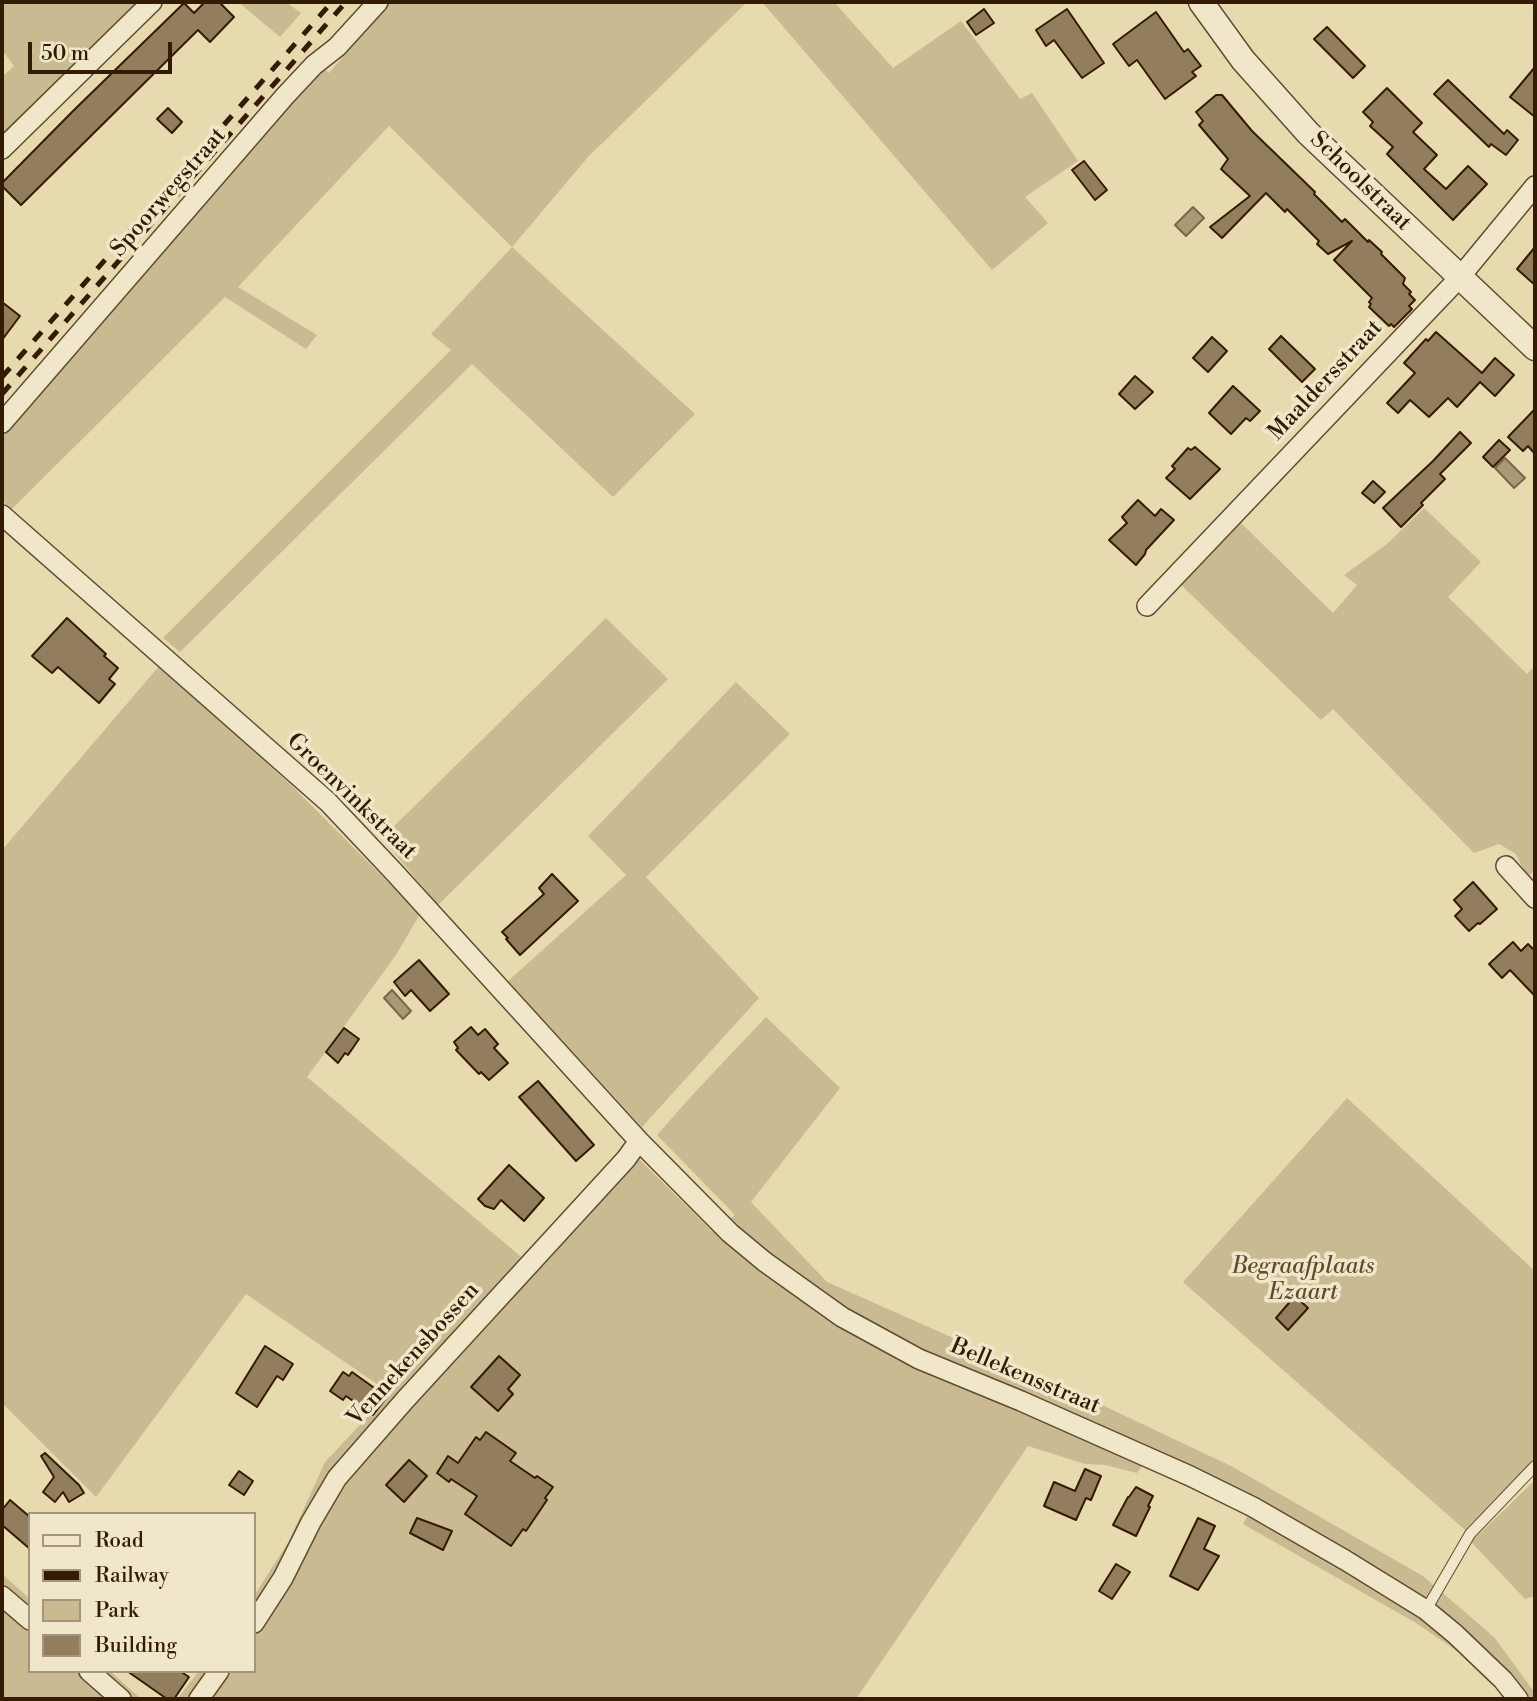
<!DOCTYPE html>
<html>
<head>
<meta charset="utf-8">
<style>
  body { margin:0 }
  #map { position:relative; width:1537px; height:1701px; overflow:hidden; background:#e8daaf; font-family:"Libre Bodoni",serif }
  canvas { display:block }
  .frame { position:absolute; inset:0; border:4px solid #341b03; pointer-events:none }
  .legend { position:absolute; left:28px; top:1512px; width:228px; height:161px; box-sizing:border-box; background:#f0e7cb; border:2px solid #a5957b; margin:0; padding:9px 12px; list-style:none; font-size:21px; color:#341b03 }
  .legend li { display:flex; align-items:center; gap:14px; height:35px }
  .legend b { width:35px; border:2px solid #a5957b }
  .scale { position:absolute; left:28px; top:42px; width:144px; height:32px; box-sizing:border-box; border:4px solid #341b03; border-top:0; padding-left:9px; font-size:21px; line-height:24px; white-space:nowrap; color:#341b03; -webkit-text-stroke:5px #f0e7cb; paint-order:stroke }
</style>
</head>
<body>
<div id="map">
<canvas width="1537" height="1701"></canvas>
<div class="frame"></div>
<ul class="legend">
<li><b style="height:9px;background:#f0e7cb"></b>Road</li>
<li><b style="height:9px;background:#341b03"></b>Railway</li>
<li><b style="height:19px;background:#c9ba92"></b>Park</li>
<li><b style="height:19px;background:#927e5c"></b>Building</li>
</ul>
<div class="scale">50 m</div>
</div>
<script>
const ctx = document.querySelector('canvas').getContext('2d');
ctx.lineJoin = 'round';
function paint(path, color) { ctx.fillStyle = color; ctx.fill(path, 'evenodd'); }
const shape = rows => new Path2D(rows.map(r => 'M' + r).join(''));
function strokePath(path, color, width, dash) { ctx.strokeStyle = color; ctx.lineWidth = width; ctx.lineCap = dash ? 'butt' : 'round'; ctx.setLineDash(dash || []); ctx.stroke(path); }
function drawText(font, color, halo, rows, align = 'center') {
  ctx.font = font + ' "Libre Bodoni",serif'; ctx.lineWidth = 7; ctx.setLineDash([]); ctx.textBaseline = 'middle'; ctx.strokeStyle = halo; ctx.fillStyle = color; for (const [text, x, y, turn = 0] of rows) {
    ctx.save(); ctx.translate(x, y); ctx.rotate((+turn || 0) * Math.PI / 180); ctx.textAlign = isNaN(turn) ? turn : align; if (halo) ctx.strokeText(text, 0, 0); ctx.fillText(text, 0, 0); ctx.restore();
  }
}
const green = shape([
  [2,2,138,2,2,134,2,77,14,66,2,50],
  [238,2,286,2,301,13,280,37],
  [390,2,747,2,588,157,512,247,695,414,613,497,472,364,180,652,163,638,451,350,431,334,512,247,389,126,238,287,317,335,306,349,225,297,11,510,2,500,2,431,321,66,329,73],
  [762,2,834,2,893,68,961,21,1020,99,1032,93,1078,161,1025,197,1048,223,992,270],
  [1424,508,1481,562,1448,597,1527,674,1535,666,1535,870,1527,878,1516,854,1499,844,1474,853,1333,709,1321,720,1179,583,1239,521,1333,613,1357,585,1344,575,1387,544],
  [606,618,668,679,438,905,382,838],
  [160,665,293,787,420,914,396,955,307,1077,538,1271,638,1158,713,1232,735,1215,657,1135,696,1091,766,1017,840,1088,751,1202,827,1282,1066,1388,1231,1466,1423,1576,1494,1637,1535,1693,1535,1699,1527,1699,1416,1623,1243,1524,1248,1515,1142,1466,1137,1473,1105,1465,1085,1464,1028,1446,856,1699,177,1699,199,1671,254,1671,254,1596,289,1541,325,1462,390,1393,246,1294,96,1497,2,1403,2,850],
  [736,682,790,734,646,877,759,998,642,1127,508,981,626,875,588,836],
  [1347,1098,1535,1271,1535,1458,1465,1530,1183,1282],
  [1535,1480,1535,1596,1525,1599,1471,1542],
  [2,1574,30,1599,30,1671,110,1671,141,1699,2,1699]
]);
const water = shape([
  [1193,207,1204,218,1186,236,1175,225,1193,207],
  [1505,458,1525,478,1514,488,1495,468,1505,458],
  [392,990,411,1011,403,1019,384,998,392,990]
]);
const building = shape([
  [205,2,219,2,234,17,210,42,198,30,21,205,2,186,2,183,73,111,184,3,194,13,205,2],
  [984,9,994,23,976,35,967,22,984,9],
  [1067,9,1104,63,1082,78,1054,40,1046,46,1036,30,1067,9],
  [1156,12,1184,52,1188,49,1201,66,1192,72,1196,76,1165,99,1137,60,1129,66,1113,44,1156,12],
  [1327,27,1365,66,1353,78,1314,39,1327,27],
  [1535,67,1535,117,1510,97,1535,67],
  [1448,80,1504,134,1507,130,1518,140,1506,155,1491,144,1489,147,1434,94,1448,80],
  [1387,88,1422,123,1413,132,1437,155,1424,169,1446,189,1468,166,1487,184,1453,220,1387,154,1393,147,1370,126,1373,122,1363,112,1387,88],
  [1216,95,1222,95,1252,131,1315,192,1314,194,1342,222,1345,219,1368,242,1369,240,1382,252,1381,254,1405,278,1403,284,1411,292,1409,294,1415,300,1409,306,1412,309,1394,327,1391,324,1389,326,1369,307,1371,304,1369,302,1372,298,1334,260,1352,241,1328,254,1317,244,1319,241,1287,209,1285,212,1266,193,1222,238,1210,227,1250,196,1221,169,1228,159,1199,125,1203,121,1196,112,1216,95],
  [168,108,182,122,172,133,157,119,168,108],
  [1084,161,1107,190,1095,200,1072,170,1084,161],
  [1535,247,1535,285,1517,269,1535,247],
  [2,302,20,316,2,340,2,302],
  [1436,332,1482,373,1495,358,1514,375,1495,396,1480,382,1457,407,1448,398,1429,417,1410,400,1398,413,1387,403,1415,373,1404,363,1426,339,1428,341,1436,332],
  [1281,336,1315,369,1302,382,1269,349,1281,336],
  [1212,337,1227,351,1208,372,1193,358,1212,337],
  [1135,376,1153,392,1135,409,1119,394,1135,376],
  [1233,386,1260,411,1250,421,1246,418,1231,434,1209,413,1233,386],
  [1535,409,1535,454,1528,446,1523,451,1508,437,1535,409],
  [1460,432,1471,443,1440,474,1445,479,1421,503,1423,505,1401,527,1383,508,1433,461,1460,432],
  [1499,440,1510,450,1493,467,1483,457,1499,440],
  [1195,447,1220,469,1190,499,1166,478,1175,469,1172,466,1188,448,1191,450,1195,447],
  [1373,481,1385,492,1374,503,1362,493,1373,481],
  [1138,500,1155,516,1161,509,1174,520,1146,550,1145,554,1136,565,1109,540,1127,523,1122,517,1138,500],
  [67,618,106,654,104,656,118,668,109,679,115,684,99,703,58,667,52,673,32,656,67,618],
  [552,874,578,901,520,955,506,939,508,938,502,932,544,894,539,888,552,874],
  [1473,882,1497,909,1480,924,1478,923,1469,931,1455,916,1462,909,1454,900,1473,882],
  [1513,942,1521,951,1528,944,1535,951,1535,996,1510,970,1502,978,1489,964,1513,942],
  [419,960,449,994,430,1011,411,990,405,996,394,982,419,960],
  [471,1027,478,1035,485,1029,498,1044,494,1048,508,1063,489,1080,481,1072,479,1074,456,1050,458,1048,454,1042,471,1027],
  [344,1028,359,1039,348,1055,345,1053,338,1063,326,1052,344,1028],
  [538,1081,594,1145,576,1161,519,1097,538,1081],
  [509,1165,544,1198,524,1221,501,1200,494,1209,485,1206,478,1199,509,1165],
  [1295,1296,1308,1308,1288,1330,1276,1318,1295,1296],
  [265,1346,293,1364,283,1380,277,1376,257,1407,236,1393,265,1346],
  [499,1356,520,1375,508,1389,513,1394,498,1411,471,1387,499,1356],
  [343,1372,349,1376,352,1372,387,1397,373,1415,346,1396,343,1400,330,1391,343,1372],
  [486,1432,516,1453,510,1461,535,1478,537,1476,553,1487,545,1498,547,1500,526,1531,523,1529,511,1546,465,1514,477,1496,451,1479,449,1482,437,1473,448,1456,458,1463,476,1437,480,1440,486,1432],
  [45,1453,79,1485,84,1493,69,1502,63,1492,55,1502,43,1492,54,1477,41,1456,45,1453],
  [409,1460,427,1476,404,1502,386,1485,409,1460],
  [1085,1469,1101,1476,1091,1500,1086,1498,1076,1520,1044,1506,1054,1482,1075,1491,1085,1469],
  [239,1471,253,1481,244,1495,229,1485,239,1471],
  [1136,1487,1153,1496,1148,1506,1150,1507,1136,1536,1113,1525,1128,1497,1129,1497,1136,1487],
  [10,1500,30,1517,30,1549,2,1525,2,1510,10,1500],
  [417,1518,452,1531,443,1550,410,1533,417,1518],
  [1198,1518,1215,1526,1204,1549,1219,1556,1198,1590,1170,1576,1198,1518],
  [1116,1564,1130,1572,1112,1599,1099,1591,1116,1564],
  [127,1671,180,1671,189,1677,174,1699,167,1699,127,1671]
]);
const service = shape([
  [1426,1610,1470,1534,1535,1466]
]);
const minor = shape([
  [2,149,152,2],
  [2,423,285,96,314,65,337,47,378,2],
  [2,515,328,802,394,872,639,1141,730,1233,765,1262,842,1317,919,1359,1021,1401,1190,1476,1253,1507,1345,1560,1426,1610,1455,1634,1503,1680,1518,1699],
  [1147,606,1460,277,1535,186],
  [1506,866,1535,898],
  [2,1596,30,1620],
  [254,1623,283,1578,311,1522,337,1478,405,1400,626,1159,639,1141],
  [89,1671,121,1699],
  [199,1699,219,1671]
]);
const tertiary = shape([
  [1201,2,1243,60,1308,133,1535,348]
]);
const rail = shape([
  [2,377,332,2],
  [2,394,346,2]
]);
const streetNames = [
  ["Schoolstraat",1360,182,44],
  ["Spoorwegstraat",169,193,-49],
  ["Maaldersstraat",1326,381,-47],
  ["Groenvinkstraat",351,797,44],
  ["Vennekensbossen",414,1355,-48],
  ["Bellekensstraat",1025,1377,23]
];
const parkNames = [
  ["Begraafplaats",1303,1267],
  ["Ezaart",1303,1293]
];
paint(green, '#c9ba92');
paint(water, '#ab9975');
strokePath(water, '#7b6747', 2);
paint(building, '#927e5c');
strokePath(building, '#341b03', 2);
strokePath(service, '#614b2e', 12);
strokePath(minor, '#614b2e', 22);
strokePath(tertiary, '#614b2e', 27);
strokePath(service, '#f0e7cb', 10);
strokePath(minor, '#f0e7cb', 19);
strokePath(tertiary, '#f0e7cb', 24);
strokePath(rail, '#341b03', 5, [12, 12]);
drawText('23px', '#341b03', '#f0e7cb', streetNames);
drawText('italic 23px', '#614b2e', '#f0e7cb', parkNames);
</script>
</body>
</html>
